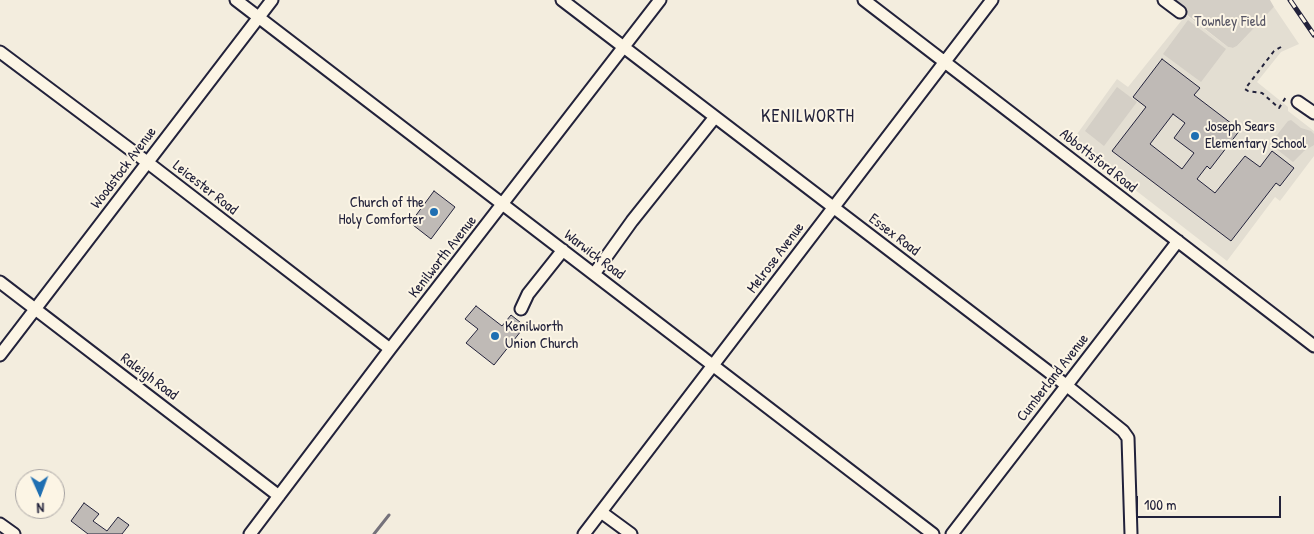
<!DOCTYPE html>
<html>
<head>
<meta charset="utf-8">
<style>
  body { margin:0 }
  #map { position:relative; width:1314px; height:534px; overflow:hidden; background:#f3edde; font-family:"Patrick Hand",sans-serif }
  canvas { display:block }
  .north { position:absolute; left:15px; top:469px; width:50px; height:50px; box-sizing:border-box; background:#fcf5e5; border:1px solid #a5a1a1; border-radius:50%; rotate:178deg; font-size:14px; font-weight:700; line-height:20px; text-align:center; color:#22223b }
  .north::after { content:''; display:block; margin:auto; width:18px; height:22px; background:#1f6fb2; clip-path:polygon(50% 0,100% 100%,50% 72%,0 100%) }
  .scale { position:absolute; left:1136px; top:496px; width:145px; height:22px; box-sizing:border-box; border:2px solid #22223b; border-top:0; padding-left:6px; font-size:15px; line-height:18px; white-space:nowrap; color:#22223b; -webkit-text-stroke:4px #fcf5e5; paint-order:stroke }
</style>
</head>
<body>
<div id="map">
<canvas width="1314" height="534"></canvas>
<div class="north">N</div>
<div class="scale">100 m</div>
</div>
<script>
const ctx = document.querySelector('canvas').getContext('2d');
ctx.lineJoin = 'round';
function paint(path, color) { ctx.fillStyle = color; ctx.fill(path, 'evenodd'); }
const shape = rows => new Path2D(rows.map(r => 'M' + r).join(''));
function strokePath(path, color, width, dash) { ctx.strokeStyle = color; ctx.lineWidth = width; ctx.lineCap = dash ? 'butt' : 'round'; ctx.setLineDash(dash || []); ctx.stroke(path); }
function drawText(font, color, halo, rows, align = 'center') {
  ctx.font = font + ' "Patrick Hand",sans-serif'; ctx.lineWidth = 4; ctx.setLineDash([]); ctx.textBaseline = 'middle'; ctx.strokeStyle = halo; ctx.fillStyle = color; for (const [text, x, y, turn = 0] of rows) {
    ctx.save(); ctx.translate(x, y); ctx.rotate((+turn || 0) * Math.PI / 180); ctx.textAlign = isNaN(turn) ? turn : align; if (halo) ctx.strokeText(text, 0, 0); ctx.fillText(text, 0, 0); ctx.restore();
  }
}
const built = shape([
  [1274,7,1299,44,1281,52,1257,82,1288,107,1288,111,1314,131,1314,156,1280,201,1275,197,1227,261,1072,141,1117,79,1128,87,1186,15,1228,47,1233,48,1237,46]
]);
const green = shape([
  [1168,0,1270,0,1274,7,1237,46,1233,48,1228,47],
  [1188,20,1226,49,1201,82,1163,54],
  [1117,87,1137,102,1104,146,1085,131],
  [1291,120,1301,128,1311,131,1314,134,1314,145,1304,151,1293,162,1270,144,1288,121]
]);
const stream = shape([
  [374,534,389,515]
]);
const building = shape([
  [1162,59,1200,88,1194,95,1240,130,1210,169,1207,166,1197,179,1215,193,1245,156,1260,167,1272,151,1294,168,1280,186,1276,183,1231,241,1112,151,1146,107,1133,97,1162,59],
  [1173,114,1185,123,1174,138,1194,153,1182,169,1150,144,1173,114],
  [434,191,455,207,431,239,413,225,417,220,414,218,434,191],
  [476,306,502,326,511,315,525,326,494,365,466,343,478,329,465,319,476,306],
  [84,503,99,514,93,521,107,531,118,517,129,525,122,534,88,534,71,521,84,503]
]);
const path = shape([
  [1281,47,1274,51,1245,89,1248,91,1262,93,1279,108,1286,97]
]);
const minor = shape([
  [236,0,933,534],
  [562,0,1066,385,1123,431,1128,438,1131,534],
  [864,0,1314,346],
  [1164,0,1180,12],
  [0,52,147,162,390,349],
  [1298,102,1314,113],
  [594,274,632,221,715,117],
  [0,282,279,496],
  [521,309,528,294,563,250],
  [0,355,272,0],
  [601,512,631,534],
  [0,524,14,534],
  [250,534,390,349,660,0],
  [584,534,992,0],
  [952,534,1178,241]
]);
const rail = shape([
  [1290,0,1314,35]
]);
const markers = [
  [1195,136,5,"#1f6fb2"],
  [434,212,5,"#1f6fb2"],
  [495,336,5,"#1f6fb2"]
];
const parkNames = [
  ["Townley Field",1230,22]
];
const poiNames = [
  ["Joseph Sears",1205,127],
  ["Elementary School",1205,144],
  ["Church of the",424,203,"right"],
  ["Holy Comforter",424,220,"right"],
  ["Kenilworth",505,327],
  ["Union Church",505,344]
];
const streetNames = [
  ["Abbottsford Road",1098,161,38],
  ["Woodstock Avenue",124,168,-53],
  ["Leicester Road",205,188,38],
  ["Essex Road",894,235,37],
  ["Warwick Road",594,255,37],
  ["Kenilworth Avenue",443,257,-52],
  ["Melrose Avenue",776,258,-53],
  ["Raleigh Road",149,377,37],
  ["Cumberland Avenue",1053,378,-52]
];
const quarterNames = [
  ["KENILWORTH",808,117]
];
paint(built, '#e3ded2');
paint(green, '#d4cfc6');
strokePath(stream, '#75727b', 3);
paint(building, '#bfbab6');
strokePath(building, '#22223b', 1);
strokePath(minor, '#22223b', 15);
strokePath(path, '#22223b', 2, [4, 4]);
strokePath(minor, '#fcf5e5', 11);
strokePath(rail, '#22223b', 5);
strokePath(rail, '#fcf5e5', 3, [9]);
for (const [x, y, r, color] of markers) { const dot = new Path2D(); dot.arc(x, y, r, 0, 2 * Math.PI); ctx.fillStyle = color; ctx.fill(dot); strokePath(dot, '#fcf5e5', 2); }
drawText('15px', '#575665', '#fcf5e5', parkNames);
drawText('15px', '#22223b', '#fcf5e5', poiNames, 'left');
drawText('15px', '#22223b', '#fcf5e5', streetNames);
ctx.letterSpacing = '1px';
drawText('18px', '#22223b', '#fcf5e5', quarterNames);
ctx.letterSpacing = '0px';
</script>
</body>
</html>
